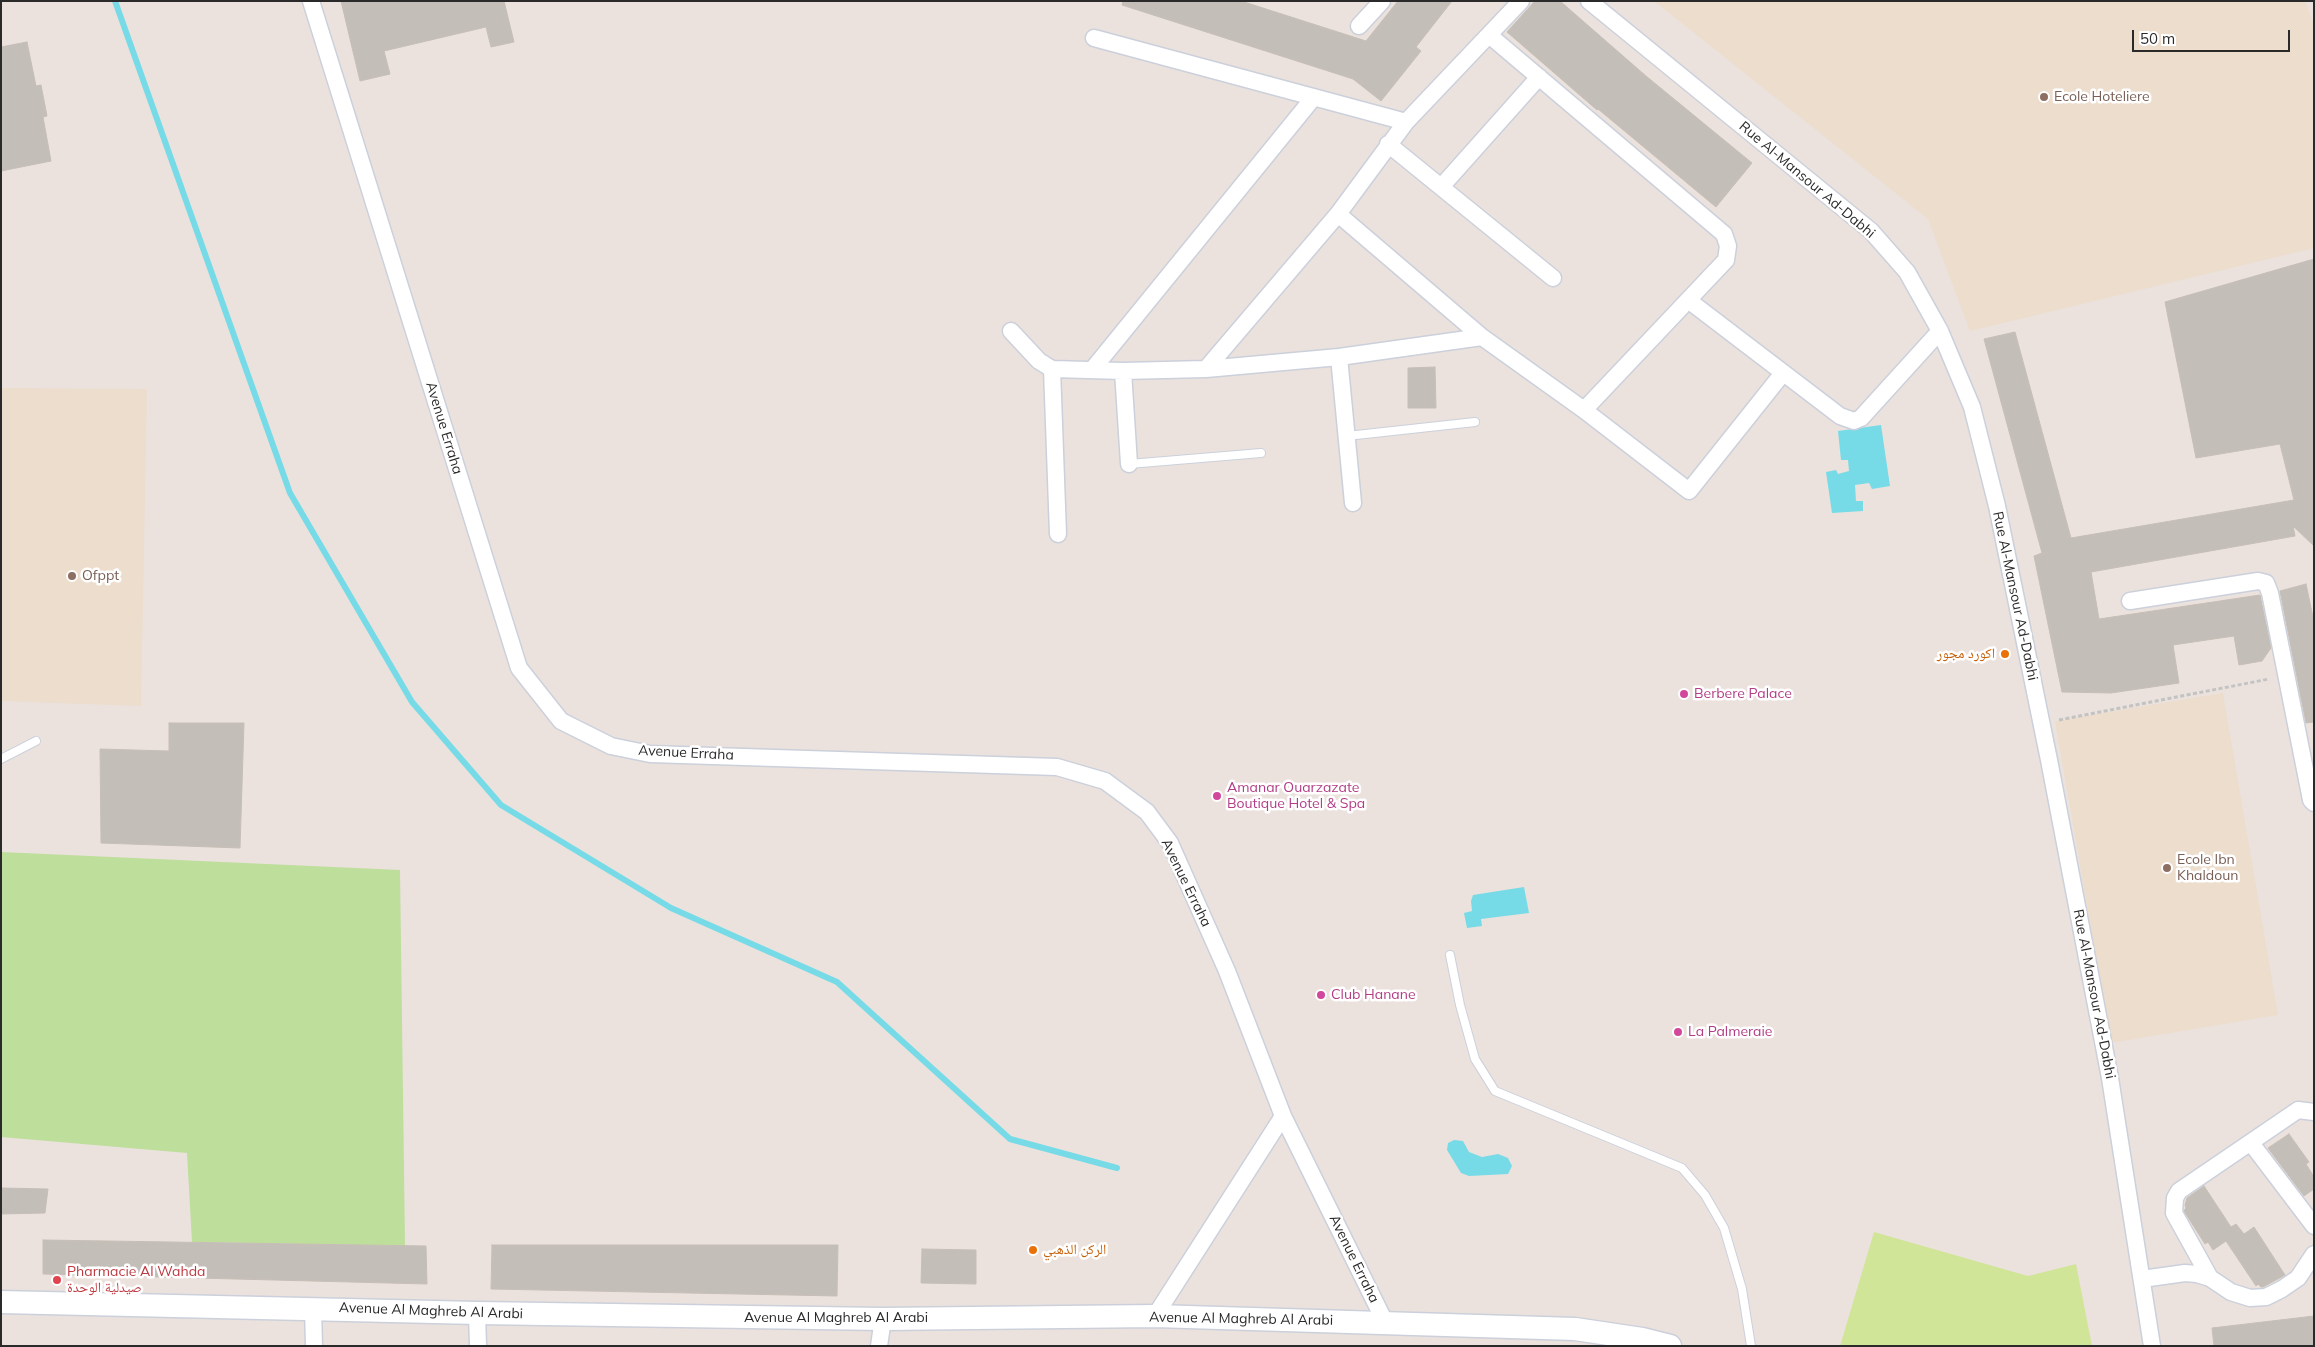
<!DOCTYPE html>
<html>
<head>
<meta charset="utf-8">
<style>
  body { margin:0 }
  #map { position:relative; width:2315px; height:1347px; overflow:hidden; background:#ebe2dd; font-family:Mulish,sans-serif }
  canvas { display:block }
  .frame { position:absolute; inset:0; border:2px solid #2a2a2a; pointer-events:none }
  .scale { position:absolute; left:2132px; top:30px; width:158px; height:22px; box-sizing:border-box; border:2px solid #2a2a2a; border-top:0; padding-left:6px; font-size:15px; line-height:18px; white-space:nowrap; color:#2a2a2a; -webkit-text-stroke:4px #fff; paint-order:stroke }
</style>
</head>
<body>
<div id="map">
<canvas width="2315" height="1347"></canvas>
<div class="frame"></div>
<div class="scale">50 m</div>
</div>
<script>
const ctx = document.querySelector('canvas').getContext('2d');
ctx.lineJoin = 'round';
function paint(path, color) { ctx.fillStyle = color; ctx.fill(path, 'evenodd'); }
const shape = rows => new Path2D(rows.map(r => 'M' + r).join(''));
function strokePath(path, color, width, dash) { ctx.strokeStyle = color; ctx.lineWidth = width; ctx.lineCap = dash ? 'butt' : 'round'; ctx.setLineDash(dash || []); ctx.stroke(path); }
function drawText(font, color, halo, rows, align = 'center') {
  ctx.font = font + ' Mulish,"Noto Naskh Arabic",sans-serif'; ctx.lineWidth = 5; ctx.setLineDash([]); ctx.textBaseline = 'middle'; ctx.strokeStyle = halo; ctx.fillStyle = color; for (const [text, x, y, turn = 0] of rows) {
    ctx.save(); ctx.translate(x, y); ctx.rotate((+turn || 0) * Math.PI / 180); ctx.textAlign = isNaN(turn) ? turn : align; if (halo) ctx.strokeText(text, 0, 0); ctx.fillText(text, 0, 0); ctx.restore();
  }
}
const education = shape([
  [1654,1,2305,1,2314,24,2314,248,1970,331,1928,219],
  [1,388,147,389,141,706,1,701],
  [2223,693,2278,1015,2111,1043,2055,721]
]);
const green = shape([
  [1,852,400,870,405,1246,192,1242,187,1153,1,1137]
]);
const pitch = shape([
  [1874,1232,2028,1276,2076,1264,2092,1346,1840,1346]
]);
const water = shape([
  [1881,425,1890,486,1872,489,1869,483,1855,485,1856,501,1863,501,1863,511,1832,513,1826,472,1836,470,1838,474,1849,471,1848,460,1841,460,1838,431],
  [1524,887,1529,913,1481,919,1482,926,1467,928,1464,913,1472,911,1471,901,1473,895],
  [1454,1140,1463,1141,1469,1152,1482,1157,1498,1154,1508,1158,1512,1166,1508,1174,1469,1176,1461,1173,1447,1150,1448,1143]
]);
const stream = shape([
  [115,1,290,493,412,702,501,805,671,908,837,982,1010,1139,1117,1168]
]);
const building = shape([
  [341,1,504,1,514,42,491,47,486,27,384,51,390,74,360,81,341,1],
  [1123,1,1241,1,1366,41,1398,1,1452,1,1416,47,1421,51,1381,101,1353,79,1122,5,1123,1],
  [1535,1,1560,1,1646,76,1752,163,1716,207,1598,109,1597,110,1507,32,1535,1],
  [27,42,36,86,41,85,47,116,43,117,51,161,1,171,1,47,27,42],
  [2314,259,2314,546,2293,526,2295,536,2091,572,2099,619,2260,595,2271,648,2262,661,2239,665,2234,636,2173,645,2179,683,2111,693,2062,692,2034,556,2042,553,1984,339,2015,332,2071,538,2294,500,2280,444,2196,458,2165,302,2314,259],
  [1435,367,1436,408,1408,408,1408,368,1435,367],
  [2306,584,2314,622,2314,722,2306,723,2280,591,2306,584],
  [169,723,244,723,240,848,101,843,100,749,169,751,169,723],
  [2289,1134,2309,1162,2306,1164,2314,1177,2314,1189,2304,1196,2268,1148,2289,1134],
  [2204,1186,2231,1227,2236,1224,2244,1234,2254,1227,2285,1275,2263,1287,2261,1287,2258,1284,2256,1286,2226,1241,2213,1250,2208,1242,2205,1244,2184,1211,2186,1208,2185,1205,2187,1198,2204,1186],
  [1,1188,48,1189,45,1213,1,1214,1,1188],
  [43,1240,426,1246,427,1284,43,1274,43,1240],
  [492,1245,838,1245,837,1296,491,1289,492,1245],
  [922,1249,976,1250,976,1284,921,1283,922,1249],
  [2314,1316,2314,1346,2214,1346,2212,1328,2314,1316]
]);
const path = shape([
  [2059,720,2269,679]
]);
const service = shape([
  [1347,436,1475,422],
  [1129,464,1261,453],
  [1,759,36,741],
  [1450,955,1460,1005,1475,1059,1495,1091,1682,1168,1705,1195,1724,1228,1742,1289,1751,1346]
]);
const minor = shape([
  [311,1,519,668,561,721,611,746,650,754,1057,767,1105,781,1147,812,1170,843,1227,971,1283,1116,1385,1322],
  [1589,1,1871,231,1907,272,1940,331,1972,407,1997,506,2049,760,2110,1078,2152,1346],
  [1359,26,1382,1],
  [1489,35,1724,234,1728,246,1726,260,1584,410],
  [1094,38,1406,122],
  [1388,144,1553,278],
  [1441,187,1539,77],
  [1338,214,1482,337,1584,410,1689,491,1783,373],
  [1688,300,1840,416,1854,421,1861,418,1940,331],
  [1011,331,1039,361,1052,369,1123,371,1206,369,1339,357,1482,337],
  [1339,357,1353,503],
  [1052,369,1058,534],
  [1206,369,1338,214,1406,122,1521,1],
  [1092,370,1314,97],
  [1123,371,1129,464],
  [2130,601,2258,581,2266,583,2270,593,2311,800,2314,803],
  [2251,1143,2314,1226],
  [2210,1278,2174,1213,2175,1198,2179,1191,2298,1110,2314,1112],
  [2142,1279,2185,1273,2197,1274,2210,1278,2231,1292,2250,1298,2266,1297,2282,1289,2298,1278,2314,1254],
  [313,1308,314,1346],
  [477,1313,478,1346],
  [1155,1316,1283,1116],
  [879,1346,883,1319]
]);
const secondary = shape([
  [1,1302,477,1313,883,1319,1155,1316,1575,1329,1642,1339,1670,1346]
]);
const markers = [
  [2044,97,5,"#8d6e63"],
  [72,576,5,"#8d6e63"],
  [2005,654,5,"#e8710a"],
  [1684,694,5,"#d1479c"],
  [1217,796,5,"#d1479c"],
  [2167,868,5,"#8d6e63"],
  [1321,995,5,"#d1479c"],
  [1678,1032,5,"#d1479c"],
  [1033,1250,5,"#e8710a"],
  [57,1280,5,"#e0444e"]
];
const educationNames = [
  ["Ecole Hoteliere",2054,97],
  ["Ofppt",82,576],
  ["Ecole Ibn",2177,860],
  ["Khaldoun",2177,876]
];
const streetNames = [
  ["Rue Al-Mansour Ad-Dabhi",1807,180,40],
  ["Avenue Erraha",444,428,73],
  ["Rue Al-Mansour Ad-Dabhi",2015,596,78],
  ["Avenue Erraha",686,753,3],
  ["Avenue Erraha",1186,883,64],
  ["Rue Al-Mansour Ad-Dabhi",2094,994,79],
  ["Avenue Erraha",1354,1259,64],
  ["Avenue Al Maghreb Al Arabi",431,1311,2],
  ["Avenue Al Maghreb Al Arabi",836,1318],
  ["Avenue Al Maghreb Al Arabi",1241,1319,1]
];
const foodNames = [
  ["اكورد مجور",1995,654],
  ["الركن الذهبي",1043,1250,"left"]
];
const hotelNames = [
  ["Berbere Palace",1694,694],
  ["Amanar Ouarzazate",1227,788],
  ["Boutique Hotel & Spa",1227,804],
  ["Club Hanane",1331,995],
  ["La Palmeraie",1688,1032]
];
const healthNames = [
  ["Pharmacie Al Wahda",67,1272],
  ["صيدلية الوحدة",67,1288]
];
paint(education, '#ecddcd');
paint(green, '#bede9c');
paint(pitch, '#d1e599');
paint(water, '#76dbe7');
strokePath(stream, '#76dbe7', 6);
paint(building, '#c3beb8');
strokePath(building, '#c6beb6', 1);
strokePath(service, '#cbd0db', 10);
strokePath(minor, '#cbd0db', 19);
strokePath(secondary, '#cbd0db', 25);
strokePath(path, '#c3c3c3', 3, [4, 2.5]);
strokePath(service, '#fff', 8);
strokePath(minor, '#fff', 16);
strokePath(secondary, '#fff', 22);
for (const [x, y, r, color] of markers) { const dot = new Path2D(); dot.arc(x, y, r, 0, 2 * Math.PI); ctx.fillStyle = color; ctx.fill(dot); strokePath(dot, '#fff', 2); }
drawText('14px', '#785e54', '#fff', educationNames, 'left');
drawText('14px', '#2a2a2a', '#fff', streetNames);
drawText('14px', '#c56008', '#fff', foodNames, 'right');
drawText('14px', '#b23c85', '#fff', hotelNames, 'left');
drawText('14px', '#be3a42', '#fff', healthNames, 'left');
</script>
</body>
</html>
